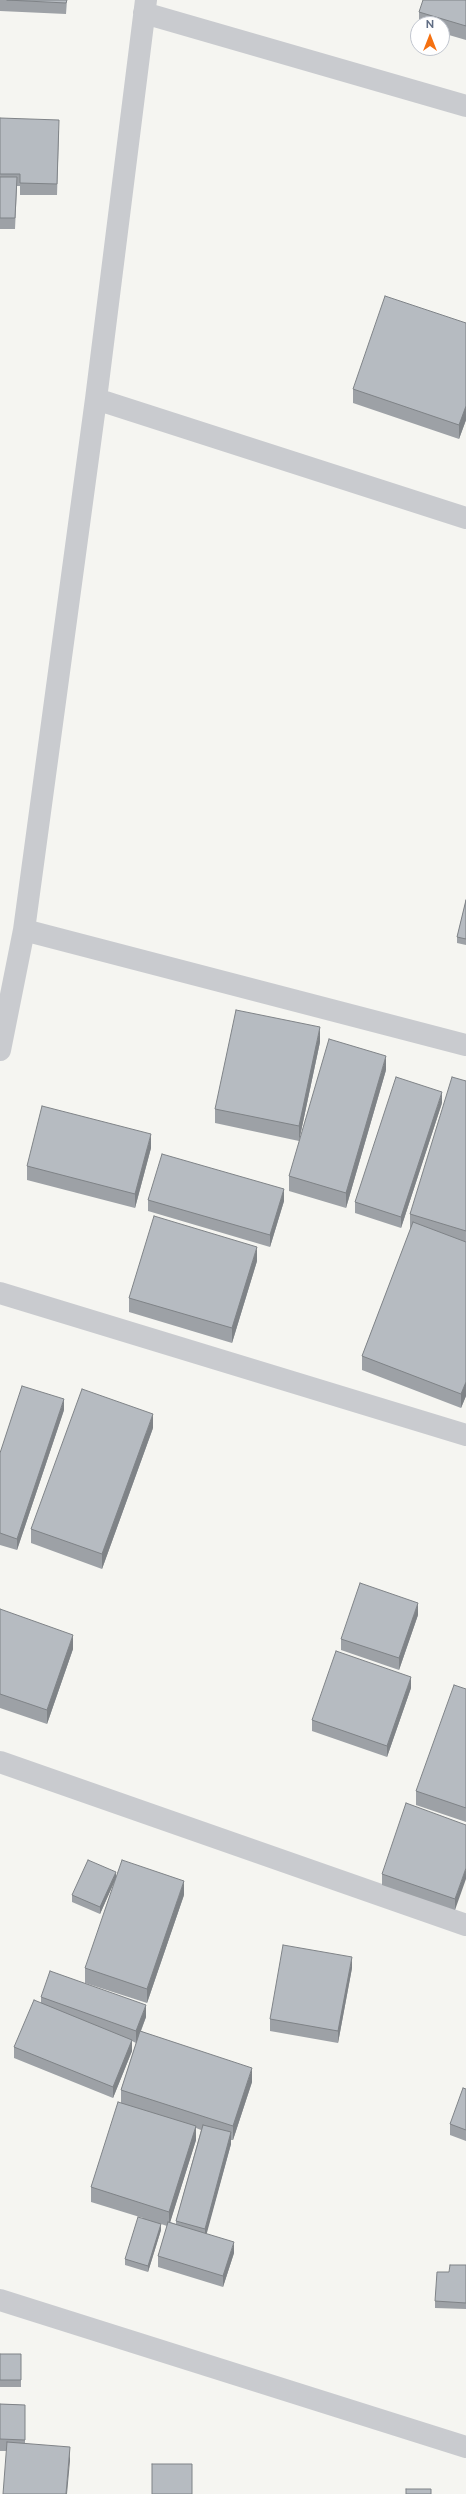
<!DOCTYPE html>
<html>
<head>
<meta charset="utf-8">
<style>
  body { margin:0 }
  #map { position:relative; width:466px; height:2494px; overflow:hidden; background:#f5f5f1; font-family:Raleway,sans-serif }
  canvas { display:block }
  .north { position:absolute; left:410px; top:16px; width:40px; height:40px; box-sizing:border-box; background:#fff; border:1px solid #c0c5ce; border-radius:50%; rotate:0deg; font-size:11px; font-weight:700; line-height:16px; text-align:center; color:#616e85 }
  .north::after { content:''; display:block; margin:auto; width:14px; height:18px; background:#f57111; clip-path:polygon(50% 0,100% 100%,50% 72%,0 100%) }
</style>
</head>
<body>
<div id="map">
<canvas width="466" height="2494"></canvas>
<div class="north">N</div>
</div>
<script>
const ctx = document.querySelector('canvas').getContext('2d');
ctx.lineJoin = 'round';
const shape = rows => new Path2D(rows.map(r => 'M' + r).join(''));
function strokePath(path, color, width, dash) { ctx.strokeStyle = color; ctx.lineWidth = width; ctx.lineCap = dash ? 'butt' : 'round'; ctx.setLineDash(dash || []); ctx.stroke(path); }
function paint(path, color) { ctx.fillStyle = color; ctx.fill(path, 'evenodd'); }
const street = shape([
  [144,13,466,106],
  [96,399,466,518],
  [24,930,466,1045],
  [0,1050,24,930,96,399,146,0],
  [0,1293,466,1435],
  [0,1762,466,1925],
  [0,2300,466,2447]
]);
const wall = shape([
  [0,0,67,0,66,14,0,11],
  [466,0,466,40,442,33,442,24,419,24,419,12],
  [0,118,59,131,57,195,20,195,20,186,17,186,15,229,0,229],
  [466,323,466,420,459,439,353,403,353,389],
  [466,900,466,945,457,943,457,937],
  [320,1042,299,1141,215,1123,215,1109],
  [386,1070,346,1208,289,1191,289,1176],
  [466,1081,466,1396,461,1408,362,1370,362,1356,411,1228,410,1228,410,1214],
  [442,1103,401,1228,355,1213,355,1202],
  [151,1148,135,1208,27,1180,27,1166],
  [148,1200,284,1201,270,1247,148,1211],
  [257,1261,232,1343,129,1312,129,1298],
  [64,1410,17,1550,0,1545,0,1453],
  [153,1428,102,1569,31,1543,31,1529],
  [0,1609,73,1649,47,1724,0,1708],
  [418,1615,399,1670,341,1650,341,1639],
  [411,1688,387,1757,312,1731,312,1720],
  [466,1689,466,1822,416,1805,416,1791],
  [466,1825,455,1910,382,1885,382,1874],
  [116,1878,100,1914,72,1902,72,1895],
  [184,1895,147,2003,85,1983,85,1968],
  [352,1968,338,2043,270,2031,270,2019],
  [41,1997,146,2017,141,2031,252,2082,233,2140,231,2140,231,2144,206,2234,234,2253,223,2287,158,2267,158,2256,167,2226,161,2224,161,2230,148,2272,125,2265,125,2259,143,2218,91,2202,91,2187,121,2103,121,2090,136,2043,132,2041,132,2051,113,2098,14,2058,14,2047,41,2003],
  [196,2128,201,2130,176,2221,176,2224,170,2222,196,2140],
  [466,2089,466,2141,450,2135,450,2124],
  [466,2265,466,2309,435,2308,435,2301,449,2272],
  [0,2354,21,2354,21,2387,0,2387],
  [0,2404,25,2405,25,2443,70,2461,6,2451,0,2451]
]);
const shadedWall = shape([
  [466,406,466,420,459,439,459,425],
  [320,1027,320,1042,299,1141,299,1126],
  [386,1056,386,1070,346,1208,346,1193],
  [442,1092,442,1103,401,1228,401,1217],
  [151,1134,151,1148,135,1208,135,1194],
  [284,1189,284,1201,270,1247,270,1235],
  [257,1247,257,1261,232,1343,232,1328],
  [466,1382,466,1396,461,1408,461,1394],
  [64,1399,64,1410,17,1550,17,1539],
  [153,1414,153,1428,102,1569,102,1554],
  [418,1603,418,1615,399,1670,399,1658],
  [73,1635,73,1649,47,1724,47,1710],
  [411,1677,411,1688,387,1757,387,1746],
  [466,1868,466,1879,455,1910,455,1899],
  [116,1872,116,1878,100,1914,100,1907],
  [184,1881,184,1895,147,2003,147,1989],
  [352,1957,352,1968,338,2043,338,2031],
  [146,2005,146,2017,136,2043,136,2031],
  [132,2040,132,2051,113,2098,113,2087],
  [252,2068,252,2082,233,2140,233,2126],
  [196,2126,196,2140,169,2226,169,2212],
  [231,2132,231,2144,205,2240,205,2229],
  [161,2224,161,2230,148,2272,148,2266],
  [234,2242,234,2253,223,2287,223,2276],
  [70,2447,70,2461,67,2494,66,2494]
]);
const building = shape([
  [7,0,67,0,66,3,7,0],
  [423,0,466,0,466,26,419,12,423,0],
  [0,118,59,120,57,184,20,183,20,174,0,174,0,118],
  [0,177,17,177,15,218,0,218,0,177],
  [385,296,466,323,466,406,459,425,353,389,385,296],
  [466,900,466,939,457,937,466,900],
  [236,1010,320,1027,299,1126,215,1109,236,1010],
  [329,1039,386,1056,346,1193,289,1176,329,1039],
  [396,1077,442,1092,401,1217,355,1202,396,1077],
  [452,1077,466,1081,466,1231,410,1214,452,1077],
  [42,1106,151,1134,135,1194,27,1166,42,1106],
  [162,1154,284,1189,270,1235,148,1200,162,1154],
  [154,1216,257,1247,232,1328,129,1298,154,1216],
  [413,1222,466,1242,466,1382,461,1394,362,1356,413,1222],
  [22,1386,64,1399,17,1539,0,1533,0,1453,22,1386],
  [82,1389,153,1414,102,1554,31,1529,82,1389],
  [360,1583,418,1603,399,1658,341,1639,360,1583],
  [0,1609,73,1635,47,1710,0,1694,0,1609],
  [336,1651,411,1677,387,1746,312,1720,336,1651],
  [454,1685,466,1689,466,1808,416,1791,454,1685],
  [406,1803,466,1825,466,1868,455,1899,382,1874,406,1803],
  [88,1860,116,1872,100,1907,72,1895,88,1860],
  [122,1860,184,1881,147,1989,85,1968,122,1860],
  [283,1945,352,1957,338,2031,270,2019,283,1945],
  [50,1971,146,2005,136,2031,41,1997,50,1971],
  [34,2000,132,2040,113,2087,14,2047,34,2000],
  [140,2031,252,2068,233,2126,121,2090,140,2031],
  [463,2088,466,2089,466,2130,450,2124,463,2088],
  [118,2102,196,2126,169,2212,91,2187,118,2102],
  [203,2125,231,2132,205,2229,176,2221,203,2125],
  [138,2217,161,2224,148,2266,125,2259,138,2217],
  [168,2222,234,2242,223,2276,158,2256,168,2222],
  [450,2265,466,2265,466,2303,435,2301,437,2272,449,2272,450,2265],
  [0,2354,21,2354,21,2380,0,2380,0,2354],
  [0,2404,25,2405,25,2440,0,2439,0,2404],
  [7,2442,70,2447,66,2494,3,2494,7,2442],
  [152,2464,192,2464,192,2494,152,2494,152,2464],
  [406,2489,431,2489,431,2494,406,2494,406,2489]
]);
strokePath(street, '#c9cbcf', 22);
paint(wall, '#9da1a6');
paint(shadedWall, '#7f8387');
paint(building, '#b6bbc1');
strokePath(building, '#7f8387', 1);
</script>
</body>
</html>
